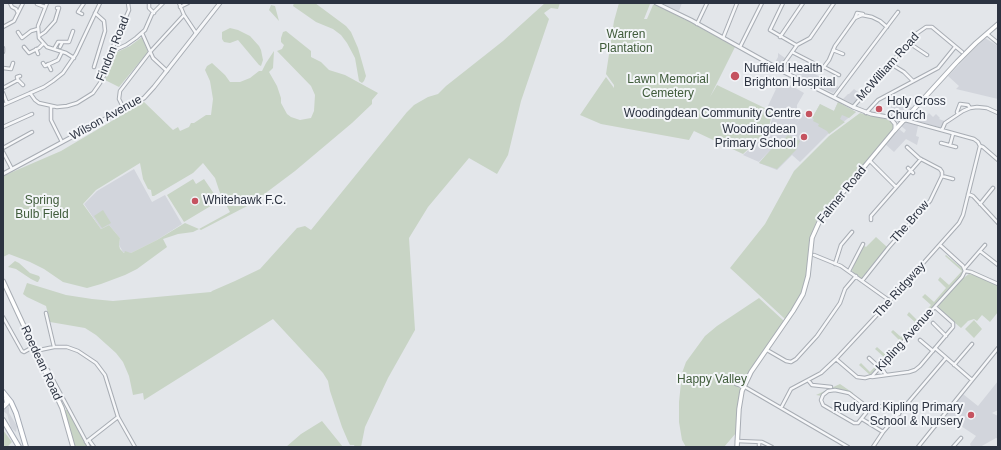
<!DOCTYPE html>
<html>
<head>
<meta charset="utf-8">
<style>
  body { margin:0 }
  #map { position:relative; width:1001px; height:450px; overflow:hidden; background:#e3e6ea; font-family:Arial,sans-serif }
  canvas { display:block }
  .frame { position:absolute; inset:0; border:4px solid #2c3341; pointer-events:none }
</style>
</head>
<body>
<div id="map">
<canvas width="1001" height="450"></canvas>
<div class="frame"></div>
</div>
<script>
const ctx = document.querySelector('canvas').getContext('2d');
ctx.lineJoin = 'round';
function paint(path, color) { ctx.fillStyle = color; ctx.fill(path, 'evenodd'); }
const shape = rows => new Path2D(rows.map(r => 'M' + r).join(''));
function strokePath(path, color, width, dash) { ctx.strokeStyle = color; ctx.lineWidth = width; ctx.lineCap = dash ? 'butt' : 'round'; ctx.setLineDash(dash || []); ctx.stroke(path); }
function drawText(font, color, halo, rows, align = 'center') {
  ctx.font = font + ' Arial,sans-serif'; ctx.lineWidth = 4; ctx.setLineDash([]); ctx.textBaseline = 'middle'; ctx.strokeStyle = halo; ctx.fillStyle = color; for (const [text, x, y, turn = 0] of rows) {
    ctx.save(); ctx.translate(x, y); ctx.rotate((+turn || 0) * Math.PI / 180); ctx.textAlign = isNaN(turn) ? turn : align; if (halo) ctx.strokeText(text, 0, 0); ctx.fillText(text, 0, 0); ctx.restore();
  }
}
const built = shape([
  [661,3,682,3,679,11],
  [985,38,998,46,998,99,956,89,959,86,948,76],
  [778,53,785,58,779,67,774,64,778,57],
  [788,60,828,81,829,80,839,87,833,93,821,87,824,81,820,87,804,79,783,67],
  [775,76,804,93,797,105,797,109,802,111,797,123,802,113,812,119,820,104,834,111,838,102,856,112,828,134,800,162,792,155,777,170,759,163,769,151,759,162,743,155,769,131,773,114,772,110,767,108,776,89,770,85],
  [854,89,862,95,853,104,843,99,848,94,849,94],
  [894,103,914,108,904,118,886,114],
  [929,113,933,117,936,114,940,118,939,119,947,122,942,128,917,121,919,115,926,117],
  [905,122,918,126,916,136,919,137,917,145,906,139,894,152,885,144,899,129,904,133,906,130,901,126],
  [134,169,152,202,165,195,182,224,157,240,131,253,123,252,119,245,120,238,109,225,101,229,84,204,97,191],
  [998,381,998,410,992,413,998,416,998,439,996,438,980,447,971,447,970,444,976,436,946,416,963,394,978,406],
  [9,406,9,413,17,426,16,432,11,428,7,414,3,411]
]);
const green = shape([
  [294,3,315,3,346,26,351,32,358,48,366,76,364,81,362,83,359,81,355,58,347,43,341,35,333,29,316,22,293,6],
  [545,3,560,3,558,9,551,8,544,13,549,19,521,101,508,155,497,174,469,158,428,207,409,238,415,330,388,378,365,427,361,447,355,447,354,445,350,445,348,441,342,427,330,391,328,381,323,373,273,319,144,400,143,393,133,395,129,376,123,362,116,353,96,335,85,328,50,322,46,306,27,297,23,294,27,283,66,295,92,299,113,301,211,292,212,291,235,281,260,269,297,228,305,226,311,230,407,112,414,105,428,97,438,94,446,86,503,41],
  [619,3,650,4,644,19,647,19,653,5,655,5,685,19,684,20,687,20,735,47,710,97,717,85,771,111,771,118,768,131,743,154,694,131,695,129,689,140,601,124,580,115,606,77,614,88,614,85,606,74,614,21],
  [271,5,275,6,279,21,269,10],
  [230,28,238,30,250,36,259,46,261,50,263,60,261,66,259,65,238,40,230,43,224,42,222,39,222,32],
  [286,31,311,51,311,57,321,62,329,70,345,75,378,93,372,100,372,104,352,123,295,171,251,204,201,230,199,229,193,232,178,234,163,239,167,247,137,269,125,275,101,284,87,288,63,282,44,269,30,262,9,254,3,257,3,176,61,151,144,102,173,130,178,127,180,131,189,127,191,123,194,123,206,115,211,115,213,99,210,81,205,70,207,66,212,63,225,75,230,82,240,82,250,78,259,71,262,71,266,63,274,51,273,68,269,72,277,86,281,98,281,103,287,114,291,117,300,120,311,118,314,111,315,95,311,86,277,51,282,49,284,45,281,42,281,38,283,32],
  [140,163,143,179,148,189,151,190,152,196,154,196,193,173,203,163,215,178,220,193,230,212,199,229,185,223,157,240,131,253,125,251,124,253,120,249,119,245,120,238,109,225,101,229,83,204,96,190],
  [142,37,148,52,119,87,105,80,113,54,130,46],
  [838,102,856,112,849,118,842,115,840,119,845,122,829,134,827,131,818,126,819,124,813,121,814,119,812,118,820,104,834,111],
  [860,113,889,120,893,124,893,128,891,132,817,220,811,236,807,271,803,290,801,297,785,319,730,268,765,224,794,171,829,136],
  [788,135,800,141,796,150,777,169,759,163,778,142,779,144],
  [193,179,196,184,204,179,219,201,184,222,167,195],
  [103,210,111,223,102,228,94,216],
  [876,237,887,247,861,279,853,273,852,270,863,245,866,247],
  [946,255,963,269,964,273,870,375,859,365,861,363,870,372,884,357,875,349,877,347,886,355,899,340,891,332,893,330,901,337,915,322,907,315,909,312,917,320,931,305,922,297,925,294,934,302,946,288,938,280,940,277,949,285,962,271,945,256],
  [15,261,19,263,30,273,39,276,40,278,38,282,37,282,31,279,16,269,8,267],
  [969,274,974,275,998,285,998,312,990,322,982,315,977,321,974,319,968,321,961,328,939,309,938,306,962,279],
  [759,298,784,321,743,383,738,401,736,433,724,447,686,447,682,440,679,422,679,402,682,373,686,362,705,336,717,326],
  [974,320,982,329,974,338,965,329],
  [840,384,853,393,853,395,844,390,835,389,830,390,822,396,816,395],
  [65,410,68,410,87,447,75,447,65,412],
  [322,421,343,447,286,447,301,434],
  [3,430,12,442,7,447,3,447]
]);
const minor = shape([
  [10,3,12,7,16,9,18,13],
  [38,3,37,4,45,7],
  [47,3,38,26,39,38,47,47,66,53,74,58],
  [149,3,149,8,154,13],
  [179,3,184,15,196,33],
  [783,3,770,30,796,45],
  [180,7,188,3],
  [82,14,78,12,84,3],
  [855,18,857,13,863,14],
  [697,24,707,3],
  [3,27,14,21,23,3],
  [18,32,22,38,31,31,38,29],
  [142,33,153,58,167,71],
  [987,34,998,43],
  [39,36,45,32,55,21,59,8,57,8],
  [780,37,803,3],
  [723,38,737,3],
  [909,43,927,55],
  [24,47,29,53,39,48,43,44],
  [60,47,62,43],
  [740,47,762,3],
  [3,48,3,52],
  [36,49,38,54],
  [54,49,58,42,69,42,73,31],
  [112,49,115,50,126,45,136,38,145,30,152,14,163,3],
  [833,50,843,54],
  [792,52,823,68,829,60,835,46,855,18,862,15,872,17,880,21,887,27],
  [43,63,45,66,58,60,62,52],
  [48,64,51,70],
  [891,64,904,72,913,81],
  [94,67,105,31,104,21,95,13],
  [824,67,839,75],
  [3,68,11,69,13,63],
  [780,69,797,45,810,38,834,3],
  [18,80,23,85],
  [3,88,18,80,17,77,20,76],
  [3,93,7,103],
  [30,93,35,100,39,103,57,107,67,106,77,103,93,93,100,83,105,74,109,56,129,10,128,3],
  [834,97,898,12],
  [3,105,44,87,53,81,63,73,76,54,100,3],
  [51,106,51,120,62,142],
  [853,107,916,34,926,27,932,27,962,52],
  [124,109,119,99,120,91,150,52,184,15],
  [866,113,878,100,938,68,955,47],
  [958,114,957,112,960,104,968,105,970,108],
  [905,120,974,139,978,142,980,146],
  [3,127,32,114],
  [942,130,945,123,963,111,970,108,977,107,987,108,998,113],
  [941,143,956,147],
  [950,145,953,134],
  [980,146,983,147,998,160],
  [3,148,32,132],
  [3,152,12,169],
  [870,161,896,187],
  [908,168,913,173],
  [942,176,953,179],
  [968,194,973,196,998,223],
  [980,204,993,188],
  [871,220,871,216,921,159],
  [940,245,963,266,965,271],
  [980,251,998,265],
  [814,255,841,266,890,301],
  [835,264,841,245,852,232],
  [965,268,985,245],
  [849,271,863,244],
  [965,271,971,272,998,284],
  [862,281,889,247,930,201,942,176,942,172,940,169,919,158,907,147],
  [46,313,54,347],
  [3,317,22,351,24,352,33,347],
  [933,323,946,336],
  [920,340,933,351],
  [935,348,972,380],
  [767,350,786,361,791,362,796,359,817,336,840,303,845,289,856,276],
  [35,351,54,347,67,347,78,351,96,363,105,375,118,417,135,447],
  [869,358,880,368],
  [836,359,857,377,865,378,872,376,962,277,965,271],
  [954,365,972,344],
  [881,367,886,375],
  [46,371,48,370,51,376,89,447],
  [872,377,909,372,915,370,920,366,953,327,953,323,935,307],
  [808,380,812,385,831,387],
  [736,384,745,387,848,447],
  [835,390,849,393,866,406,867,410,866,413,858,423,854,423,823,405,821,400,823,395,828,391,835,390],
  [781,408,791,389,821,373,836,359,876,316,959,223,963,215,980,146],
  [867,408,872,406,890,407,899,414],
  [862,419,883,432],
  [89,440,94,447],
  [737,441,762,442,772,447],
  [86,442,118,417],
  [759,447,759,442],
  [873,447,883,432,946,358],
  [918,447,998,348],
  [953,447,961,438]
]);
const tertiary = shape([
  [656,3,691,20,786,73,853,107,871,114,905,120],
  [890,118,895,124,895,130],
  [3,174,144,98,154,87,220,3]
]);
const secondary = shape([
  [3,281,62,408,73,447],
  [737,447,739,409,742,391,751,372,793,311,803,294,808,276,812,238,820,220,894,131,957,62,976,43,998,24]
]);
const primary = shape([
  [3,392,11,402,16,413,26,447],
  [3,407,7,403,6,398],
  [3,420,19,447]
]);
const markers = [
  [735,76,5,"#c55360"],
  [879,109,4,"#c55360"],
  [809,114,4,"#c55360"],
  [804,137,4,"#c55360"],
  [195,201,4,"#c55360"],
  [971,415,4,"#c55360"]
];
const parkNames = [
  ["Warren",626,35],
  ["Plantation",626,49],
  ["Lawn Memorial",668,80],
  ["Cemetery",668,94],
  ["Spring",42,201],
  ["Bulb Field",42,215],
  ["Happy Valley",712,380]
];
const streetNames = [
  ["Findon Road",113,49,-68],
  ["McWilliam Road",888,67,-48],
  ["Wilson Avenue",106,118,-29],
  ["Falmer Road",842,195,-51],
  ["The Brow",910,222,-49],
  ["The Ridgway",900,290,-48],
  ["Kipling Avenue",905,340,-48],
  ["Roedean Road",41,363,65]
];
const poiNames = [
  ["Nuffield Health",744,69],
  ["Brighton Hospital",744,83],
  ["Holy Cross",887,102],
  ["Church",887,116],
  ["Woodingdean Community Centre",801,114,"right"],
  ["Woodingdean",796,130,"right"],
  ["Primary School",796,144,"right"],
  ["Whitehawk F.C.",203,201],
  ["Rudyard Kipling Primary",963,408,"right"],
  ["School & Nursery",963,422,"right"]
];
paint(built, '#d2d5dc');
paint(green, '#c8d4c5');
strokePath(minor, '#a8adb4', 4.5);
strokePath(tertiary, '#a8adb4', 5);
strokePath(secondary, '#a8adb4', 5.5);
strokePath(primary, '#a4aab5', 6);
strokePath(minor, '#f6f7f9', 2.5);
strokePath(tertiary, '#f6f7f9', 3);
strokePath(secondary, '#fff', 3.5);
strokePath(primary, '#fff', 4);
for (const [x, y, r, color] of markers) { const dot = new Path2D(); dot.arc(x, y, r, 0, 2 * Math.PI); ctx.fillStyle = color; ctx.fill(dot); strokePath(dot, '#f3f5f8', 1.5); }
drawText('12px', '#405c3b', '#f3f5f8', parkNames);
drawText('12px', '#2c3341', '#f3f5f8', streetNames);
drawText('12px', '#2c3341', '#f3f5f8', poiNames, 'left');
</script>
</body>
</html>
